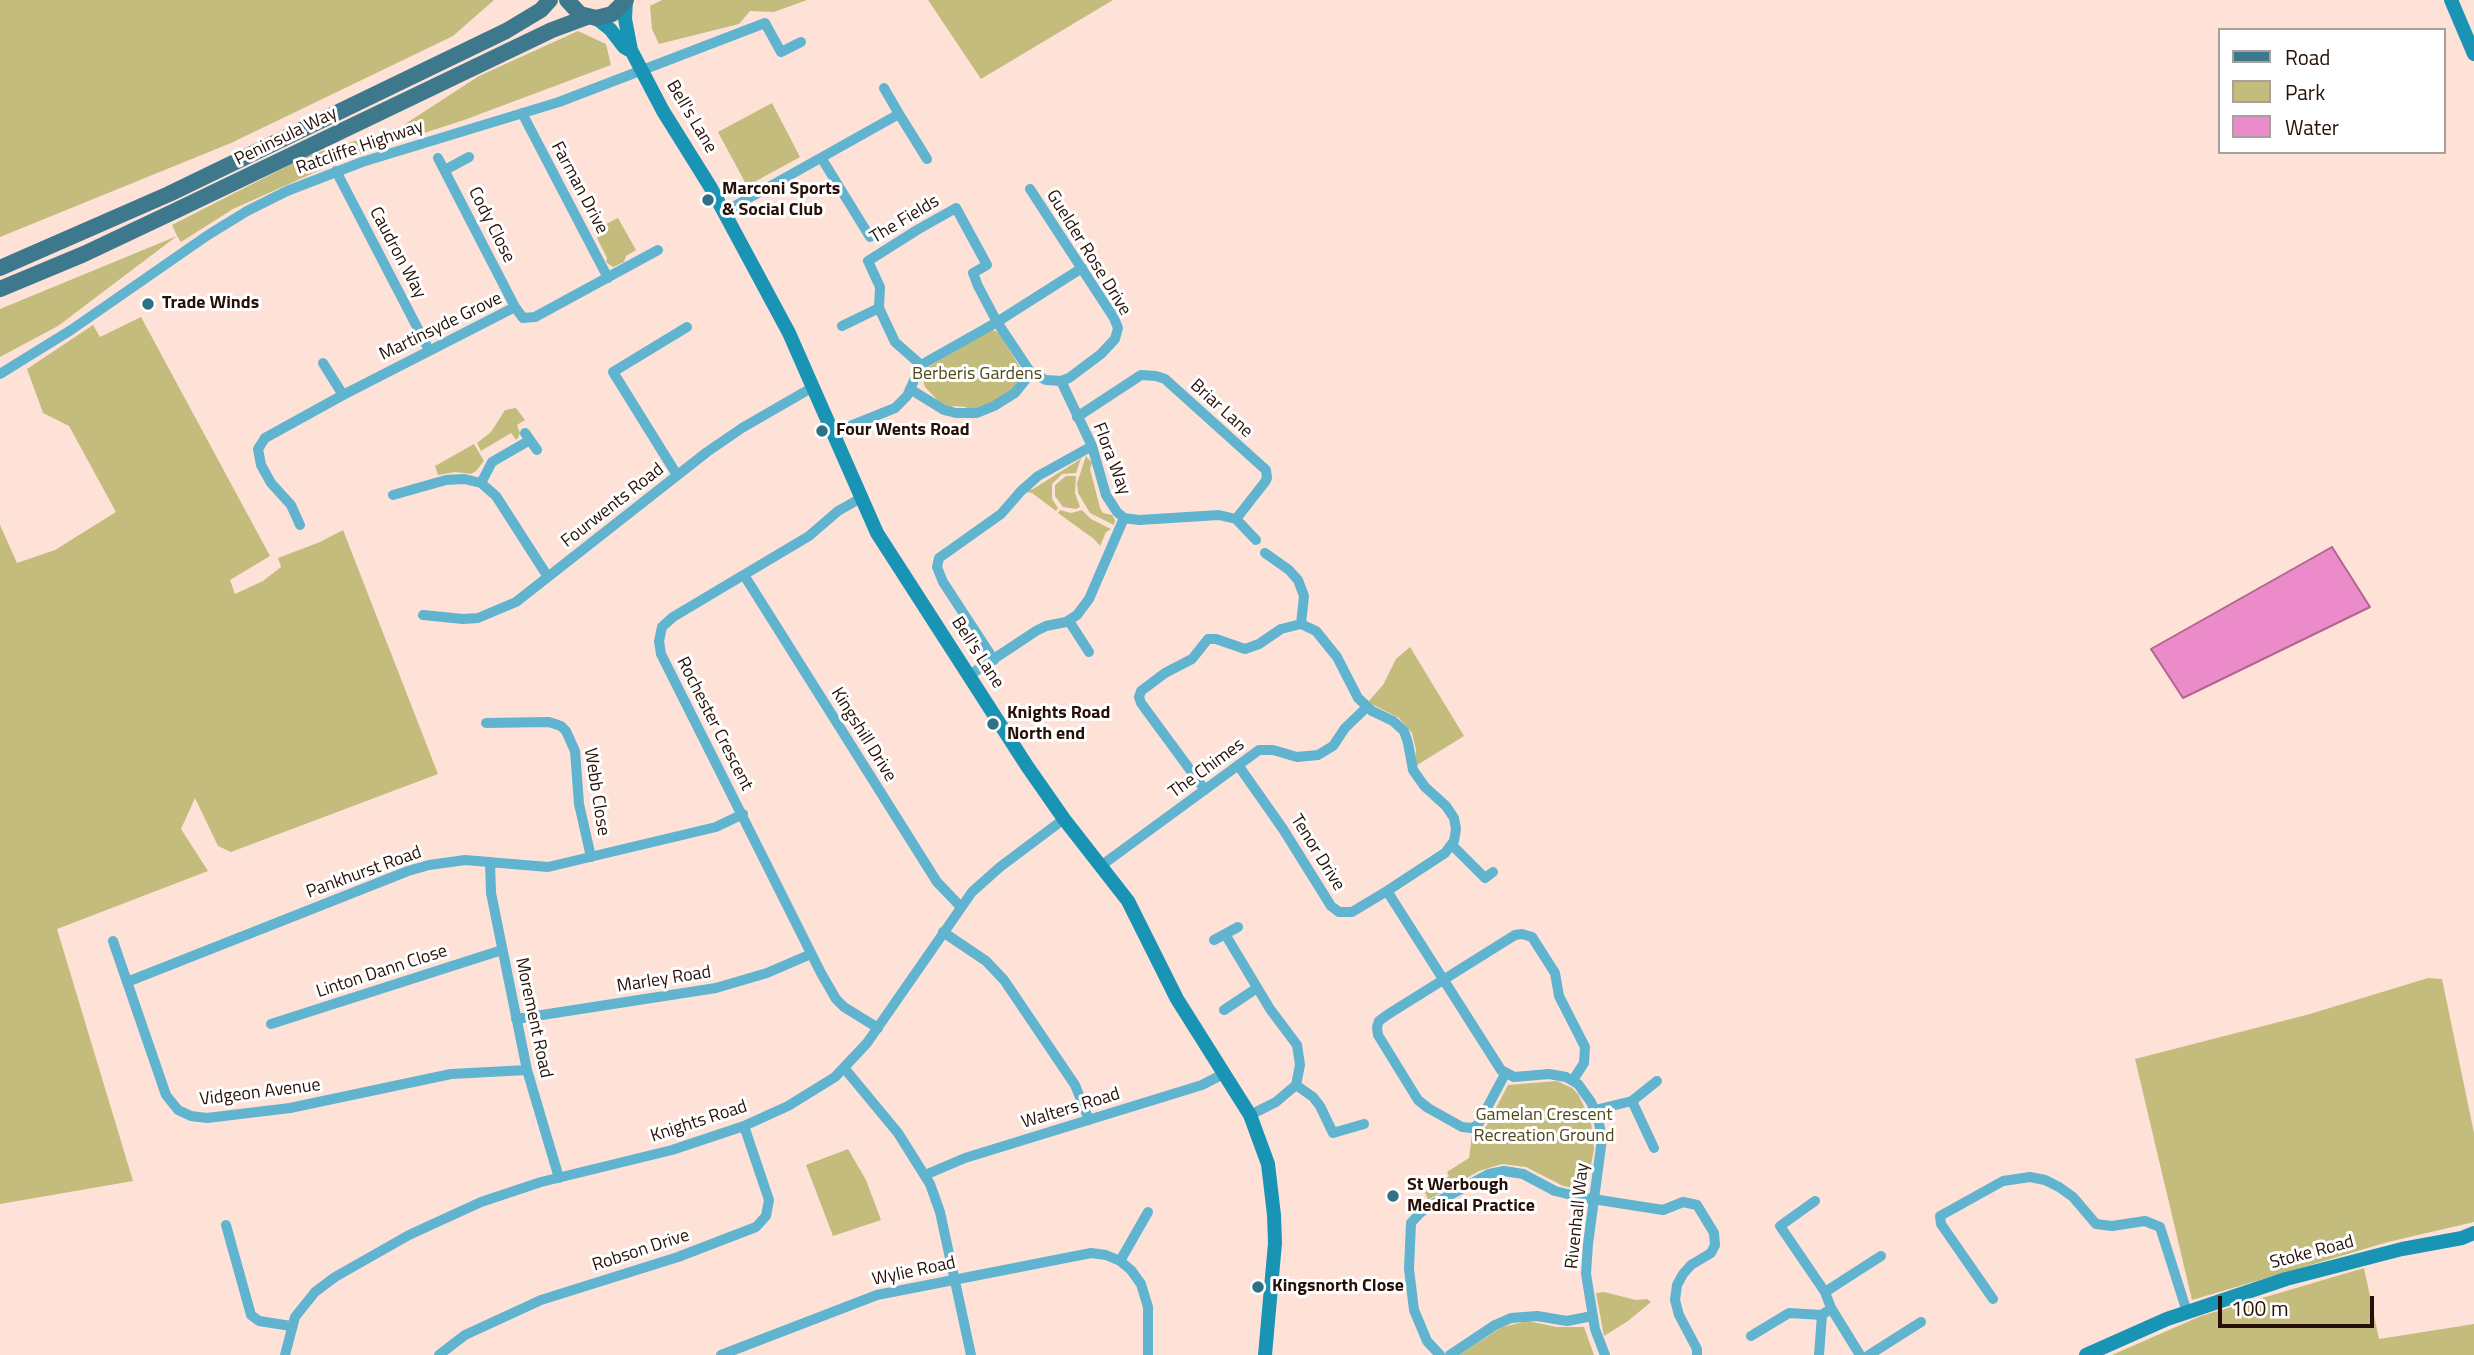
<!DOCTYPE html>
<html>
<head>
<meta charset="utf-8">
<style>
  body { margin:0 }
  #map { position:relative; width:2474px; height:1355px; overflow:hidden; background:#fee2d8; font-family:"Titillium Web",sans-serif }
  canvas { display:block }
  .legend { position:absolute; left:2218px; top:28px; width:228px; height:126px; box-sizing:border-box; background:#fff; border:2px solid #a99f9c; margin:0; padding:9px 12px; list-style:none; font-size:21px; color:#271007 }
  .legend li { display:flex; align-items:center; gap:14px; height:35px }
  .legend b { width:35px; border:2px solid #a99f9c }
  .scale { position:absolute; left:2218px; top:1296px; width:156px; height:32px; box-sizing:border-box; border:4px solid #271007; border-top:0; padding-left:9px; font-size:21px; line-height:24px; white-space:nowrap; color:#271007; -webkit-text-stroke:5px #fff; paint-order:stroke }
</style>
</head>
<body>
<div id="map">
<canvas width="2474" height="1355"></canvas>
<ul class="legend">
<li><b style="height:9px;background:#3e788c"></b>Road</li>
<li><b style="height:19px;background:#c4bc7c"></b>Park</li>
<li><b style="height:19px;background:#ec8bca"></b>Water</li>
</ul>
<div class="scale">100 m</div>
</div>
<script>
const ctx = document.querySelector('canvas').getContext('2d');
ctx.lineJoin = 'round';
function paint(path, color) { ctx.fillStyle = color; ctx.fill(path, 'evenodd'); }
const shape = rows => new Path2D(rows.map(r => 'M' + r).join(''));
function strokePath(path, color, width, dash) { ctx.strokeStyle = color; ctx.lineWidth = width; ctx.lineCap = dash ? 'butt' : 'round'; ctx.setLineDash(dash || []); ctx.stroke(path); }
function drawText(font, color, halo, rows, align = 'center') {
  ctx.font = font + ' "Titillium Web",sans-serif'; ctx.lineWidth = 6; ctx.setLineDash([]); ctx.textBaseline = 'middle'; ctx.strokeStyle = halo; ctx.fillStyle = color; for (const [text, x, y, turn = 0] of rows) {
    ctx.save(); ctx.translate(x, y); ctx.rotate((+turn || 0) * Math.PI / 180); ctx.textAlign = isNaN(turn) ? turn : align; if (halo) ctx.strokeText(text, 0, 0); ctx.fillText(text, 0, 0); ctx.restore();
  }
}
const green = shape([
  [0,0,494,0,453,36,231,143,0,237],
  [662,0,807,0,774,12,750,11,739,24,659,44,652,29,650,6],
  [928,0,1113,0,981,79],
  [578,31,606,44,611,65,464,120,347,158,233,209,181,242,177,236,58,326,0,357,0,309,177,236,172,225,307,156,402,126,479,76],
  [772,103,800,157,747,186,718,132],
  [618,218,636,250,626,256,624,262,613,267,606,262,607,258,598,240,596,232,600,227],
  [141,317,270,556,230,580,235,594,263,581,281,567,278,558,320,542,343,530,438,774,231,852,218,846,195,798,181,829,208,871,57,929,133,1181,0,1204,0,525,17,563,55,550,116,512,69,426,43,413,27,369,93,325,100,337],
  [992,329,999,333,1023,372,1014,389,982,408,968,410,966,407,953,406,951,408,940,403,925,387,923,380,925,369],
  [516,408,525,420,517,425,520,433,518,438,516,440,511,433,481,451,477,443,491,432,505,410],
  [474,444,484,461,476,471,471,474,455,472,438,475,435,466],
  [1082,455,1076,473,1062,474,1052,484,1052,499,1058,508,1056,511,1032,493,1026,492,1026,490,1033,489,1079,460],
  [1086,456,1092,463,1090,469,1100,508,1103,513,1112,515,1115,520,1114,525,1090,513,1078,493,1077,483],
  [1066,476,1076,476,1075,493,1080,507,1076,509,1063,507,1055,496,1055,485],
  [1060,510,1071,513,1082,510,1091,519,1111,529,1106,532,1100,546,1094,539,1058,513],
  [1410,647,1464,736,1414,767,1416,750,1412,733,1399,718,1368,702,1383,685,1396,659],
  [2428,978,2442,979,2474,1133,2474,1222,2388,1242,2192,1300,2135,1059,2310,1014],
  [1557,1081,1572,1088,1578,1094,1591,1121,1594,1149,1587,1188,1582,1190,1563,1186,1526,1167,1502,1164,1479,1171,1428,1200,1425,1192,1449,1176,1447,1172,1469,1158,1472,1135,1481,1131,1487,1125,1508,1085],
  [848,1149,866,1180,881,1220,833,1236,806,1165],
  [2364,1268,2379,1339,2474,1324,2474,1355,2112,1355,2201,1316],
  [1604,1292,1636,1300,1647,1299,1651,1302,1628,1321,1604,1336,1596,1293],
  [1528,1321,1557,1327,1584,1327,1594,1355,1459,1355,1502,1327]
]);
const water = shape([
  [2332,547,2370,607,2183,698,2151,649,2332,547]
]);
const street = shape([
  [884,88,899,114],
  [522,113,608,278],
  [438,158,515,307],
  [822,159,870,237],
  [445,170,469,157],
  [336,171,429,350],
  [724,212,899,114,927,159],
  [842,326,879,308],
  [323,363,343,395],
  [921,365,895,342,879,308,880,287,868,261,917,230,956,208,987,265,973,273,978,286,997,322,1031,373,1046,380,1061,381,1069,378,1101,354,1115,339,1118,328,1114,318,1030,189],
  [0,374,71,330,208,235,247,211,287,191,362,162,559,102,765,23,781,52,801,42],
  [1061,381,1092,446,1106,495,1117,512,1124,518,1139,520,1219,515,1236,519,1256,540],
  [910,389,944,410,956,413,977,413,994,406,1015,393,1031,373],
  [1077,417,1141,375,1156,376,1165,379,1266,470,1267,478,1265,482,1236,519],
  [525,433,537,450],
  [833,433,895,408,907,396,921,365,997,322,1082,268],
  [677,475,613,372,687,327],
  [481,483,492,462,530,440],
  [393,495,446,480,464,479,481,483,496,496,548,577],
  [861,498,838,511,809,536,673,617,662,627,659,641,661,654,821,973,836,999,844,1007,878,1028],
  [300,525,291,505,271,483,261,465,258,449,265,438,343,395,515,307,523,318,535,317,658,250],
  [744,575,937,882,960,906],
  [423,615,463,619,478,618,516,602,707,452,742,428,813,387],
  [1069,621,1089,652],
  [994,660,943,582,937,567,939,558,1001,514,1021,491,1038,476,1092,446],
  [968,676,1036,631,1046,626,1066,622,1077,615,1089,599,1124,518],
  [486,723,549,722,561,726,566,731,575,751,579,804,591,857],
  [1238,765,1283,829,1331,906,1339,912,1352,912,1387,891,1445,853,1454,841,1456,829,1454,818,1446,806,1425,787,1413,770,1408,743,1404,731,1393,721,1372,711,1358,698,1337,657,1316,631,1301,624,1304,596,1298,580,1289,570,1265,553],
  [1205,790,1141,703,1139,697,1141,691,1165,673,1192,659,1208,639,1216,639,1245,649,1259,644,1281,629,1301,624],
  [1452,845,1485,878,1493,872],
  [490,862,491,893,527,1070,559,1178],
  [1102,865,1259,750,1273,750,1297,757,1318,755,1333,746,1345,728,1367,707],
  [1387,891,1501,1070,1514,1077,1549,1074,1566,1077,1578,1084,1591,1102,1598,1118,1602,1139,1588,1244,1586,1274,1595,1329,1605,1355],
  [943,932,986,961,1004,980,1075,1085,1089,1120],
  [1225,934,1270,1009,1297,1045,1300,1065,1296,1085,1313,1097,1320,1106,1333,1133,1364,1124],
  [1214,940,1238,927],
  [113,941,166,1095,178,1110,191,1116,207,1118,290,1108,451,1074,527,1070],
  [127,982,408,871,429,865,465,860,548,867,716,827,743,814],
  [1224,1010,1257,988],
  [516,1019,716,988,767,973,811,954],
  [271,1024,502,950],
  [845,1069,898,1133,930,1184,940,1212,971,1355],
  [1505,1074,1478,1125,1471,1128,1462,1127,1428,1108,1418,1100,1378,1035,1377,1027,1379,1021,1387,1015,1515,935,1522,934,1532,937,1555,973,1559,996,1585,1047,1584,1063,1573,1080],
  [1632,1101,1657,1081],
  [1595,1110,1632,1101,1654,1148],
  [1250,1115,1276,1102,1296,1085],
  [925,1175,965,1158,1202,1085,1225,1073],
  [1815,1201,1780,1226,1825,1292,1831,1308,1860,1355],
  [226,1225,251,1315,259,1321,291,1326],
  [1120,1261,1148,1212],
  [1825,1292,1881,1256],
  [1993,1299,1941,1224,1940,1216,2003,1181,2030,1177,2045,1180,2059,1187,2073,1197,2096,1224,2112,1226,2145,1221,2160,1227,2187,1312],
  [1751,1336,1789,1313,1822,1315],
  [285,1355,295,1317,315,1292,335,1277,409,1235,481,1202,541,1182,672,1150,744,1126,788,1106,835,1077,867,1043,972,892,1000,867,1064,819],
  [439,1355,465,1335,541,1300,678,1257,756,1227,766,1216,769,1200,744,1126],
  [721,1355,877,1295,1091,1253,1106,1255,1120,1261,1131,1270,1141,1284,1148,1307,1148,1355],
  [1440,1355,1427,1341,1414,1310,1409,1269,1411,1223,1421,1212,1435,1203,1489,1174,1504,1171,1523,1174,1555,1191,1580,1197,1663,1210,1683,1202,1697,1205,1714,1233,1715,1245,1711,1253,1691,1265,1683,1274,1677,1285,1675,1300,1679,1315,1697,1349,1697,1355],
  [1450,1355,1495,1325,1511,1318,1537,1316,1567,1321,1592,1316],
  [1819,1355,1822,1315,1826,1312],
  [1869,1355,1921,1322]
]);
const secondary = shape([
  [626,0,625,19,631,50,663,111,711,188,789,333,877,533,1027,766,1064,819,1128,901,1177,999,1250,1115,1268,1164,1274,1215,1275,1243,1265,1355],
  [2451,0,2474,54],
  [596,18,610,29,624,47,629,50],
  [2086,1355,2167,1319,2286,1279,2402,1249,2462,1238,2474,1233]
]);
const primary = shape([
  [567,0,580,14,596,18,612,14,626,0],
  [0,268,169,194,506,31,541,10,550,0],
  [0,289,84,254,177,210,552,30,587,17]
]);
const markers = [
  [708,200,7,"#317185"],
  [148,304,7,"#317185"],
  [822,431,7,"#317185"],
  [993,724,7,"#317185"],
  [1393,1196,7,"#317185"],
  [1258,1287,7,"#317185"]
];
const streetNames = [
  ["Bell's Lane",691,117,59],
  ["Peninsula Way",286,137,-26],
  ["Ratcliffe Highway",360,148,-19],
  ["Farman Drive",579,188,62],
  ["The Fields",905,220,-31],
  ["Cody Close",491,225,63],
  ["Caudron Way",397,253,62],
  ["Guelder Rose Drive",1088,253,58],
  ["Martinsyde Grove",441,327,-26],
  ["Briar Lane",1221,409,42],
  ["Flora Way",1111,459,69],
  ["Fourwents Road",613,506,-38],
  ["Bell's Lane",977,653,57],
  ["Rochester Crescent",714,724,63],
  ["Kingshill Drive",863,735,58],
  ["The Chimes",1207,769,-36],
  ["Webb Close",596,792,81],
  ["Tenor Drive",1317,853,58],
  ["Pankhurst Road",364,873,-20],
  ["Linton Dann Close",382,972,-18],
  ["Marley Road",664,980,-9],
  ["Morement Road",533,1018,78],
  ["Vidgeon Avenue",260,1093,-7],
  ["Walters Road",1071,1109,-17],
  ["Knights Road",699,1122,-18],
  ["Rivenhall Way",1578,1216,-84],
  ["Robson Drive",641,1251,-18],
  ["Stoke Road",2312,1253,-15],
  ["Wylie Road",914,1272,-12]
];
const poiNames = [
  ["Marconi Sports",722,190],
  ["& Social Club",722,211],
  ["Trade Winds",162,304],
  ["Four Wents Road",836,431],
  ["Knights Road",1007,714],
  ["North end",1007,735],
  ["St Werbough",1407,1186],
  ["Medical Practice",1407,1207],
  ["Kingsnorth Close",1272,1287]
];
const parkNames = [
  ["Berberis Gardens",977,375],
  ["Gamelan Crescent",1544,1116],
  ["Recreation Ground",1544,1137]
];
paint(green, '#c4bc7c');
paint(water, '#ec8bca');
strokePath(water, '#b16690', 2);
strokePath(street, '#60b4cf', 10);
strokePath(secondary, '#1a94b5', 14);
strokePath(primary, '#3e788c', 16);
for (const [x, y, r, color] of markers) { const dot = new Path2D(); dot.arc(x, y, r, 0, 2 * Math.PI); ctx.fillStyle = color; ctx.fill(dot); strokePath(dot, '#fff', 2.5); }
drawText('18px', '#271007', '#fff', streetNames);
drawText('bold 18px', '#271007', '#fff', poiNames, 'left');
drawText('18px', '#504918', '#fff', parkNames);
</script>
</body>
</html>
